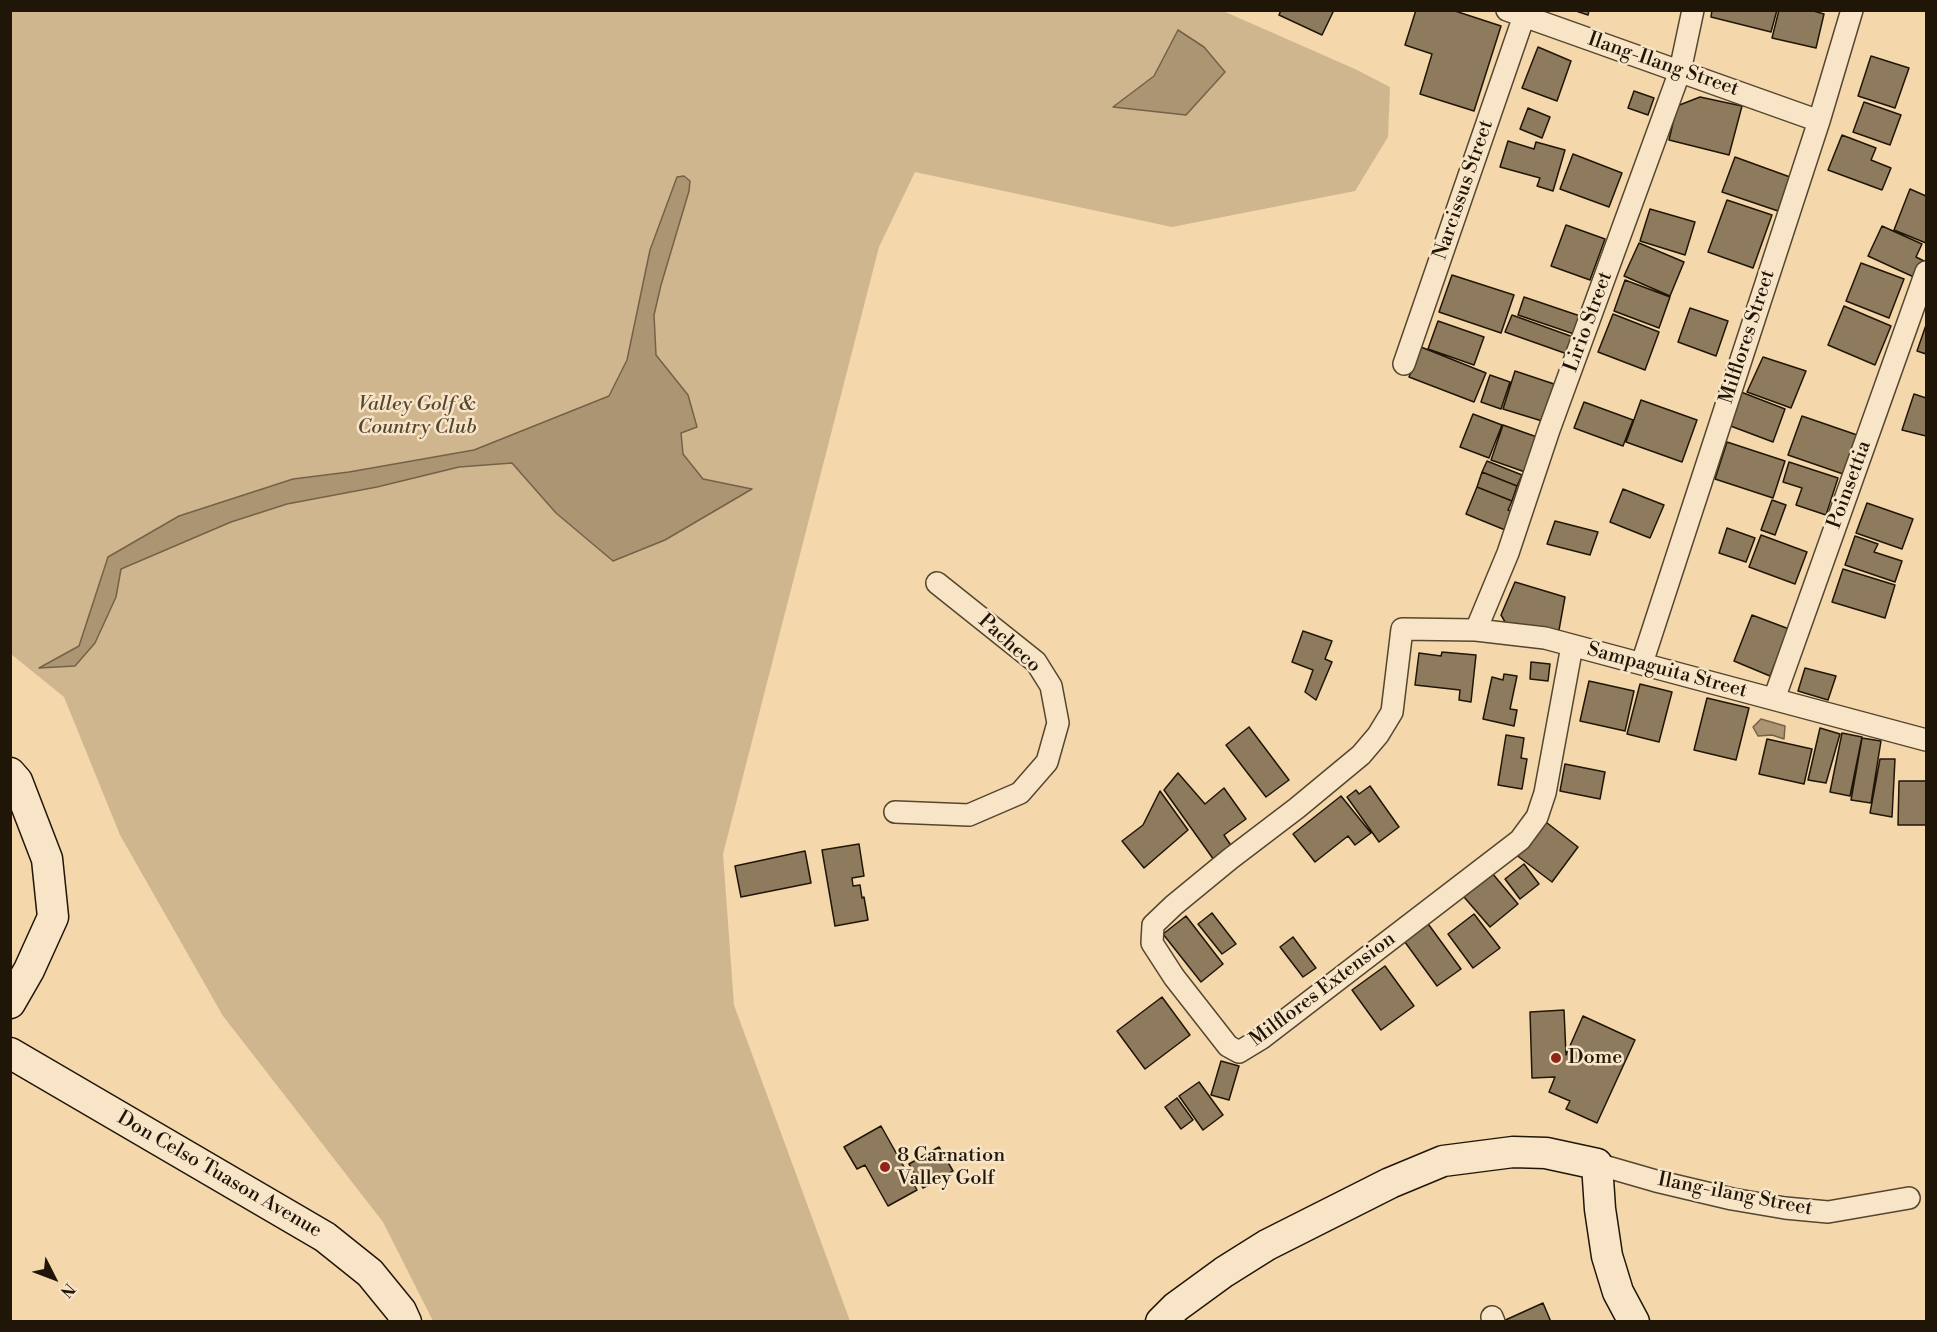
<!DOCTYPE html>
<html>
<head>
<meta charset="utf-8">
<style>
  body { margin:0 }
  #map { position:relative; width:1937px; height:1332px; overflow:hidden; background:#f4d7aa; font-family:"Libre Bodoni",serif }
  canvas { display:block }
  .frame { position:absolute; inset:0; border:12px solid #201608; pointer-events:none }
  .north { position:absolute; left:24px; top:1248px; width:60px; height:60px; -webkit-text-stroke:4px #f8e5c8; paint-order:stroke; rotate:132deg; font-size:16px; font-weight:700; line-height:24px; text-align:center; color:#201608 }
  .north::after { content:''; display:block; margin:auto; width:21px; height:27px; background:#201608; clip-path:polygon(50% 0,100% 100%,50% 72%,0 100%) }
</style>
</head>
<body>
<div id="map">
<canvas width="1937" height="1332"></canvas>
<div class="frame"></div>
<div class="north">N</div>
</div>
<script>
const ctx = document.querySelector('canvas').getContext('2d');
ctx.lineJoin = 'round';
function paint(path, color) { ctx.fillStyle = color; ctx.fill(path, 'evenodd'); }
const shape = rows => new Path2D(rows.map(r => 'M' + r).join(''));
function strokePath(path, color, width, dash) { ctx.strokeStyle = color; ctx.lineWidth = width; ctx.lineCap = dash ? 'butt' : 'round'; ctx.setLineDash(dash || []); ctx.stroke(path); }
function drawText(font, color, halo, rows, align = 'center') {
  ctx.font = font + ' "Libre Bodoni",serif'; ctx.lineWidth = 5; ctx.setLineDash([]); ctx.textBaseline = 'middle'; ctx.strokeStyle = halo; ctx.fillStyle = color; for (const [text, x, y, turn = 0] of rows) {
    ctx.save(); ctx.translate(x, y); ctx.rotate((+turn || 0) * Math.PI / 180); ctx.textAlign = isNaN(turn) ? turn : align; if (halo) ctx.strokeText(text, 0, 0); ctx.fillText(text, 0, 0); ctx.restore();
  }
}
const green = shape([
  [10,11,1223,11,1355,69,1390,87,1388,137,1355,191,1172,227,915,172,879,247,723,854,734,1005,850,1321,433,1321,383,1222,223,1016,120,835,64,697,11,654]
]);
const water = shape([
  [1178,30,1204,47,1225,72,1186,115,1113,107,1154,76,1178,30],
  [684,176,690,181,689,191,661,285,654,315,656,355,688,395,697,427,681,433,683,454,703,479,752,489,665,540,613,561,556,513,512,463,459,467,377,487,287,504,231,522,121,569,116,597,95,643,75,666,39,668,79,646,108,557,179,516,293,479,349,472,474,450,609,396,627,360,650,250,677,177,684,176],
  [1761,719,1785,726,1784,739,1772,735,1758,736,1753,727,1761,719]
]);
const building = shape([
  [1281,10,1334,10,1322,35,1279,15,1281,10],
  [1416,10,1452,10,1501,26,1474,111,1420,94,1432,54,1405,45,1416,10],
  [1573,10,1589,10,1588,15,1573,10],
  [1712,10,1777,10,1771,32,1711,17,1712,10],
  [1779,10,1810,10,1824,14,1816,48,1772,38,1779,10],
  [1538,47,1571,61,1557,101,1522,88,1538,47],
  [1871,56,1909,68,1895,108,1858,96,1871,56],
  [1634,91,1654,98,1648,115,1628,108,1634,91],
  [1700,97,1742,106,1729,155,1669,140,1677,106,1700,97],
  [1864,102,1901,115,1890,145,1853,132,1864,102],
  [1528,108,1550,117,1542,138,1520,129,1528,108],
  [1842,135,1876,148,1871,160,1891,168,1882,190,1828,170,1842,135],
  [1508,141,1534,149,1536,142,1565,150,1553,191,1537,186,1540,178,1500,167,1508,141],
  [1573,154,1622,173,1609,207,1560,189,1573,154],
  [1735,157,1790,177,1778,211,1722,192,1735,157],
  [1910,189,1926,196,1926,243,1894,230,1910,189],
  [1727,200,1772,215,1753,268,1708,252,1727,200],
  [1650,209,1695,222,1685,255,1640,241,1650,209],
  [1566,225,1605,239,1590,280,1551,266,1566,225],
  [1882,226,1922,244,1916,257,1924,261,1916,278,1868,256,1882,226],
  [1639,243,1684,262,1670,296,1624,276,1639,243],
  [1861,263,1904,279,1889,318,1846,301,1861,263],
  [1452,275,1514,295,1501,333,1439,312,1452,275],
  [1625,280,1670,297,1659,328,1614,311,1625,280],
  [1524,297,1583,317,1577,335,1518,315,1524,297],
  [1844,306,1891,326,1875,365,1828,345,1844,306],
  [1690,308,1728,321,1716,356,1678,342,1690,308],
  [1613,314,1659,332,1645,370,1598,352,1613,314],
  [1512,315,1576,338,1570,355,1505,332,1512,315],
  [1438,321,1484,337,1474,365,1428,349,1438,321],
  [1926,325,1926,354,1917,351,1926,325],
  [1421,347,1486,373,1474,402,1409,377,1421,347],
  [1763,357,1806,371,1791,408,1747,392,1763,357],
  [1515,371,1554,384,1542,421,1503,409,1515,371],
  [1490,375,1510,382,1501,409,1481,402,1490,375],
  [1741,392,1785,409,1773,442,1728,425,1741,392],
  [1914,394,1926,398,1926,436,1902,430,1914,394],
  [1641,400,1697,420,1682,462,1626,442,1641,400],
  [1584,402,1633,420,1623,446,1574,428,1584,402],
  [1473,414,1502,425,1489,458,1460,447,1473,414],
  [1802,416,1860,436,1846,475,1788,455,1802,416],
  [1503,425,1537,437,1525,472,1491,460,1503,425],
  [1727,442,1785,461,1773,498,1715,479,1727,442],
  [1487,461,1522,475,1517,486,1482,472,1487,461],
  [1789,462,1838,478,1826,515,1796,505,1802,488,1783,482,1789,462],
  [1482,472,1517,486,1512,501,1477,487,1482,472],
  [1477,487,1512,501,1508,510,1518,513,1510,532,1466,514,1477,487],
  [1623,489,1664,505,1650,538,1610,522,1623,489],
  [1772,500,1786,505,1775,535,1761,530,1772,500],
  [1867,503,1913,519,1902,549,1856,533,1867,503],
  [1555,521,1598,532,1590,555,1547,544,1555,521],
  [1727,528,1755,538,1746,562,1719,553,1727,528],
  [1761,535,1807,552,1795,584,1749,567,1761,535],
  [1855,536,1878,544,1874,552,1902,561,1895,582,1845,565,1855,536],
  [1843,569,1895,585,1885,618,1832,602,1843,569],
  [1515,582,1565,597,1559,630,1508,627,1501,615,1515,582],
  [1752,615,1789,629,1770,676,1734,661,1752,615],
  [1303,631,1332,641,1325,659,1332,662,1316,700,1305,692,1313,670,1292,662,1303,631],
  [1442,652,1476,655,1471,702,1459,700,1460,690,1415,685,1419,653,1441,656,1442,652],
  [1531,662,1550,664,1548,681,1530,679,1531,662],
  [1805,668,1836,676,1828,700,1798,691,1805,668],
  [1504,674,1517,676,1510,709,1517,710,1514,726,1483,719,1492,677,1503,680,1504,674],
  [1589,681,1634,691,1625,731,1580,721,1589,681],
  [1640,684,1672,692,1659,742,1627,734,1640,684],
  [1707,698,1749,708,1736,760,1694,750,1707,698],
  [1249,727,1289,780,1266,797,1226,745,1249,727],
  [1820,728,1840,734,1826,783,1808,780,1820,728],
  [1842,733,1862,737,1850,796,1830,792,1842,733],
  [1506,735,1524,738,1521,758,1527,759,1522,789,1498,785,1506,735],
  [1862,738,1881,741,1871,803,1851,800,1862,738],
  [1767,739,1812,749,1804,784,1759,774,1767,739],
  [1880,759,1895,759,1892,817,1870,813,1880,759],
  [1565,764,1605,772,1600,799,1560,791,1565,764],
  [1178,773,1205,804,1224,788,1246,819,1224,835,1232,847,1214,860,1164,790,1178,773],
  [1899,781,1926,781,1926,825,1898,825,1899,781],
  [1370,786,1399,827,1379,842,1347,797,1356,790,1359,794,1370,786],
  [1160,791,1188,830,1144,868,1122,841,1143,825,1160,791],
  [1341,796,1371,833,1355,845,1348,836,1315,862,1293,834,1341,796],
  [1542,819,1578,847,1552,882,1515,854,1542,819],
  [859,844,864,876,852,878,853,886,860,885,862,898,864,897,868,920,835,926,822,850,859,844],
  [805,851,811,883,741,897,735,866,805,851],
  [1524,864,1539,884,1520,899,1505,879,1524,864],
  [1492,873,1518,904,1490,927,1464,897,1492,873],
  [1212,913,1236,944,1222,954,1198,924,1212,913],
  [1474,914,1500,948,1473,968,1448,934,1474,914],
  [1186,916,1223,964,1201,982,1163,934,1186,916],
  [1426,921,1461,969,1437,986,1402,938,1426,921],
  [1293,937,1316,968,1303,977,1280,947,1293,937],
  [1385,966,1414,1006,1381,1030,1352,990,1385,966],
  [1162,997,1190,1035,1145,1069,1117,1031,1162,997],
  [1564,1010,1566,1055,1583,1016,1635,1040,1597,1123,1566,1109,1570,1101,1549,1092,1555,1077,1532,1078,1530,1012,1564,1010],
  [1221,1061,1239,1066,1229,1100,1211,1095,1221,1061],
  [1199,1082,1223,1115,1203,1130,1179,1096,1199,1082],
  [1177,1098,1193,1120,1181,1129,1165,1107,1177,1098],
  [881,1126,917,1190,888,1206,865,1165,857,1169,844,1147,881,1126],
  [939,1147,953,1171,923,1188,909,1164,939,1147],
  [1543,1303,1551,1322,1501,1322,1543,1303]
]);
const street = shape([
  [1507,10,1819,121],
  [1404,364,1524,16],
  [1476,630,1508,553,1549,430,1680,71,1693,10],
  [1572,646,1545,793,1537,817,1520,840,1262,1038,1239,1052,1228,1046,1174,977,1152,943,1153,925,1174,905,1230,859,1297,808,1361,755,1378,735,1392,712,1402,629,1476,630,1545,638,1926,740],
  [1642,663,1819,121,1852,10],
  [1774,699,1926,272],
  [895,812,969,815,1020,793,1047,762,1058,723,1051,686,1036,662,937,583],
  [1597,1164,1656,1181,1732,1199,1785,1208,1828,1212,1909,1198],
  [1492,1317,1494,1322]
]);
const secondary = shape([
  [10,773,17,781,47,859,53,917,29,970,10,1003],
  [10,1053,325,1237,370,1273,401,1311,406,1322],
  [1161,1322,1176,1307,1224,1272,1267,1245,1390,1183,1443,1161,1513,1152,1546,1153,1597,1164,1600,1209,1607,1256,1618,1292,1634,1322]
]);
const markers = [
  [1556,1058,6,"#8f2418"],
  [885,1167,6,"#8f2418"]
];
const streetNames = [
  ["Ilang-Ilang Street",1663,65,19],
  ["Narcissus Street",1464,190,-71],
  ["Lirio Street",1589,322,-70],
  ["Milflores Street",1748,337,-72],
  ["Poinsettia",1850,485,-70],
  ["Pacheco",1009,644,42],
  ["Sampaguita Street",1667,671,15],
  ["Milflores Extension",1323,990,-37],
  ["Don Celso Tuason Avenue",219,1175,30],
  ["Ilang-ilang Street",1735,1195,11]
];
const parkNames = [
  ["Valley Golf &",417,405],
  ["Country Club",417,428]
];
const poiNames = [
  ["Dome",1568,1058],
  ["8 Carnation",897,1156],
  ["Valley Golf",897,1179]
];
paint(green, '#d0b68e');
paint(water, '#ac9573');
strokePath(water, '#746248', 1.5);
paint(building, '#8e7a5c');
strokePath(building, '#201608', 1.5);
strokePath(street, '#554630', 24);
strokePath(secondary, '#201608', 33);
strokePath(street, '#f8e5c8', 21);
strokePath(secondary, '#f8e5c8', 30);
for (const [x, y, r, color] of markers) { const dot = new Path2D(); dot.arc(x, y, r, 0, 2 * Math.PI); ctx.fillStyle = color; ctx.fill(dot); strokePath(dot, '#f8e5c8', 2); }
drawText('20px', '#201608', '#f8e5c8', streetNames);
drawText('italic 20px', '#554630', '#f8e5c8', parkNames);
drawText('20px', '#201608', '#f8e5c8', poiNames, 'left');
</script>
</body>
</html>
